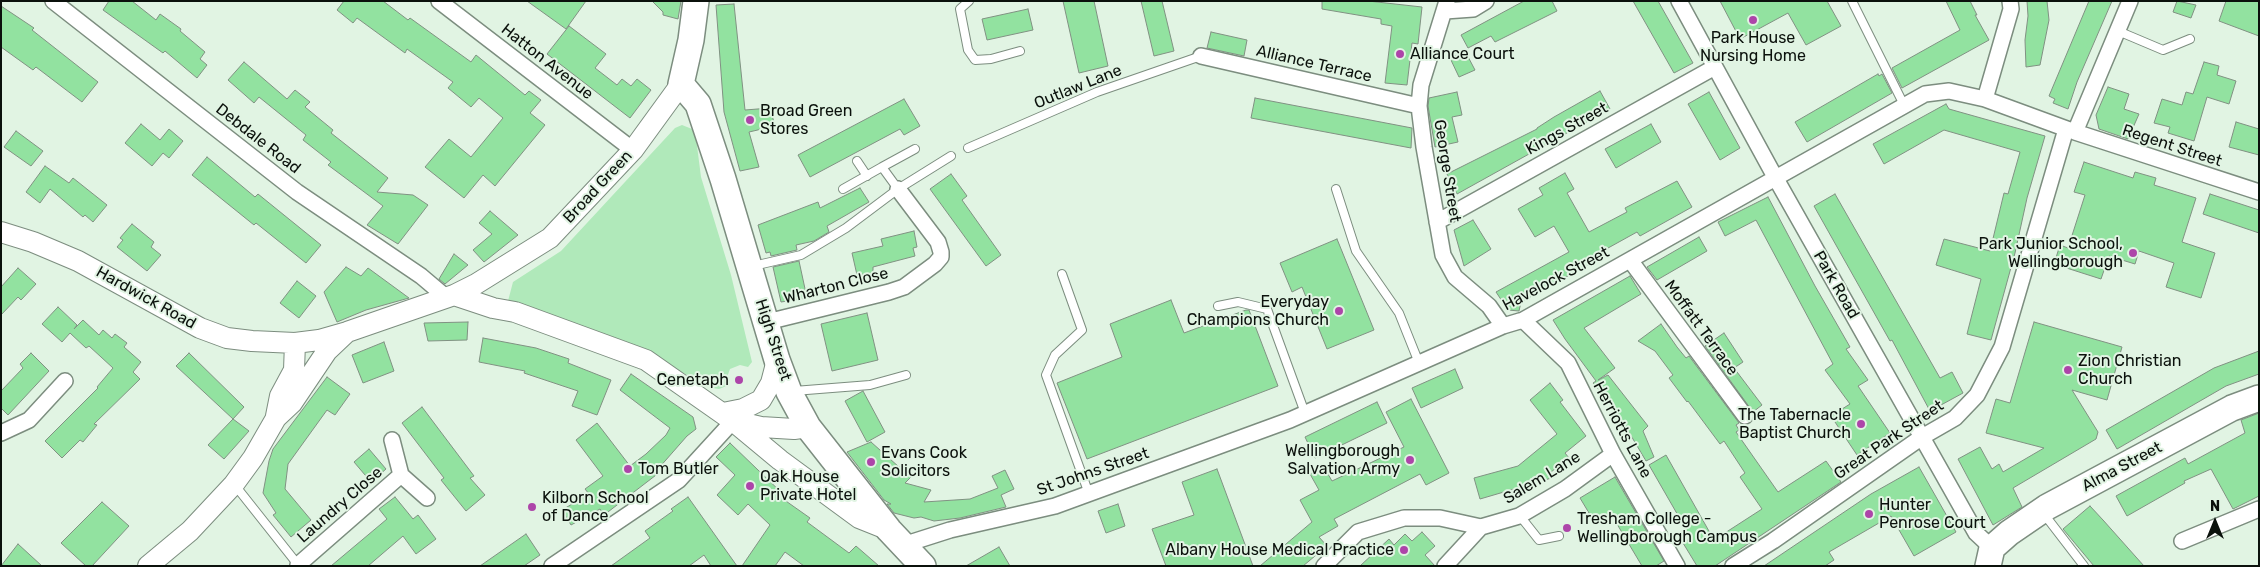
<!DOCTYPE html>
<html>
<head>
<meta charset="utf-8">
<style>
  body { margin:0 }
  #map { position:relative; width:2260px; height:567px; overflow:hidden; background:#e1f4e3; font-family:Rubik,sans-serif }
  canvas { display:block }
  .frame { position:absolute; inset:0; border:2px solid #0b110c; pointer-events:none }
  .north { position:absolute; left:2190px; top:497px; width:50px; height:50px; -webkit-text-stroke:4px #e1f4e3; paint-order:stroke; rotate:0deg; font-size:14px; font-weight:700; line-height:20px; text-align:center; color:#0b110c }
  .north::after { content:''; display:block; margin:auto; width:18px; height:22px; background:#0b110c; clip-path:polygon(50% 0,100% 100%,50% 72%,0 100%) }
</style>
</head>
<body>
<div id="map">
<canvas width="2260" height="567"></canvas>
<div class="frame"></div>
<div class="north">N</div>
</div>
<script>
const ctx = document.querySelector('canvas').getContext('2d');
ctx.lineJoin = 'round';
function paint(path, color) { ctx.fillStyle = color; ctx.fill(path, 'evenodd'); }
const shape = rows => new Path2D(rows.map(r => 'M' + r).join(''));
function strokePath(path, color, width, dash) { ctx.strokeStyle = color; ctx.lineWidth = width; ctx.lineCap = dash ? 'butt' : 'round'; ctx.setLineDash(dash || []); ctx.stroke(path); }
function drawText(font, color, halo, rows, align = 'center') {
  ctx.font = font + ' Rubik,sans-serif'; ctx.lineWidth = 4; ctx.setLineDash([]); ctx.textBaseline = 'middle'; ctx.strokeStyle = halo; ctx.fillStyle = color; for (const [text, x, y, turn = 0] of rows) {
    ctx.save(); ctx.translate(x, y); ctx.rotate((+turn || 0) * Math.PI / 180); ctx.textAlign = isNaN(turn) ? turn : align; if (halo) ctx.strokeText(text, 0, 0); ctx.fillText(text, 0, 0); ctx.restore();
  }
}
const green = shape([
  [682,125,692,129,696,138,701,177,731,275,752,362,748,367,740,365,730,369,726,380,729,385,719,389,712,388,639,350,508,301,513,282,561,251,675,128]
]);
const building = shape([
  [109,1,132,1,156,20,160,14,181,29,180,31,205,52,200,59,207,65,197,78,165,51,163,53,103,10,109,1],
  [344,1,383,1,408,20,410,18,471,62,476,55,525,95,529,91,541,100,530,113,545,125,495,186,483,175,464,198,425,167,449,139,471,157,503,118,479,98,471,107,448,88,453,82,407,49,405,53,357,18,353,23,337,10,344,1],
  [527,1,586,1,566,29,527,1],
  [652,1,681,1,678,19,663,15,663,12,652,1],
  [1063,1,1094,1,1108,66,1079,73,1063,1],
  [1141,1,1162,1,1174,51,1154,56,1141,1],
  [1322,1,1368,1,1422,7,1418,44,1412,43,1407,85,1385,83,1392,26,1381,24,1381,19,1322,9,1322,1],
  [1524,1,1552,1,1557,11,1495,42,1491,36,1468,48,1461,35,1524,1],
  [1633,1,1658,1,1693,63,1674,73,1633,1],
  [1720,1,1827,1,1841,26,1806,45,1788,13,1740,39,1720,1],
  [1946,1,1970,1,1977,15,1975,15,1989,40,1902,88,1892,68,1960,30,1946,1],
  [2027,1,2047,1,2049,20,2040,65,2026,67,2025,40,2028,16,2027,1],
  [2089,1,2112,1,2077,82,2068,109,2053,103,2055,99,2049,96,2089,1],
  [2177,1,2196,5,2191,18,2173,12,2177,1],
  [2226,1,2259,1,2259,36,2219,21,2226,1],
  [734,4,745,110,770,108,775,126,749,132,759,167,740,171,724,112,716,5,734,4],
  [1,6,34,28,32,30,98,82,82,102,36,67,33,70,1,47,1,6],
  [1028,9,1033,30,987,40,982,19,1028,9],
  [569,26,606,54,595,68,617,85,622,79,631,86,637,79,651,90,630,118,547,54,569,26],
  [1211,32,1247,40,1244,56,1207,48,1211,32],
  [1465,51,1475,70,1459,77,1450,58,1465,51],
  [244,62,287,99,295,90,310,102,305,107,333,130,331,133,388,178,377,192,413,195,428,205,398,244,367,225,383,206,328,165,331,162,303,140,306,135,259,97,254,103,228,80,244,62],
  [2204,62,2219,66,2217,75,2236,81,2229,104,2207,97,2194,141,2168,133,2170,127,2154,123,2162,99,2182,105,2186,92,2193,94,2204,62],
  [1878,74,1879,76,1882,74,1892,93,1807,142,1795,122,1878,74],
  [2108,87,2129,94,2124,109,2139,114,2128,139,2099,129,2096,115,2108,87],
  [1600,91,1610,109,1457,194,1447,174,1537,129,1537,128,1554,117,1600,91],
  [1457,92,1462,115,1452,117,1458,142,1435,147,1428,106,1429,98,1457,92],
  [1709,92,1740,148,1720,160,1688,104,1709,92],
  [1255,98,1412,128,1411,148,1251,118,1255,98],
  [904,99,920,126,904,135,900,129,810,177,798,155,904,99],
  [1946,104,1949,109,2045,136,2027,198,2015,253,1991,340,1967,334,1981,279,1936,265,1944,239,1990,251,2004,193,2008,194,2020,152,1944,130,1884,164,1873,144,1946,104],
  [2236,122,2259,129,2259,155,2229,147,2236,122],
  [141,124,160,140,169,129,183,141,169,158,163,153,152,166,125,143,141,124],
  [1651,124,1661,142,1616,168,1605,149,1651,124],
  [16,131,43,151,31,166,4,147,16,131],
  [207,157,255,197,258,194,321,245,306,263,256,223,254,225,192,175,207,157],
  [2084,162,2133,178,2135,172,2156,178,2154,185,2196,198,2182,242,2215,253,2201,298,2166,287,2174,263,2139,251,2135,264,2109,256,2101,279,2054,264,2060,245,2068,248,2085,195,2074,192,2084,162],
  [45,166,69,183,73,178,107,205,93,222,85,215,83,217,50,189,40,203,26,192,45,166],
  [1565,173,1574,189,1567,193,1589,232,1627,212,1625,208,1677,181,1692,207,1640,236,1637,232,1590,258,1593,262,1521,302,1519,311,1508,310,1496,292,1569,252,1554,226,1535,237,1518,209,1543,195,1539,188,1565,173],
  [951,174,967,196,962,200,1001,255,986,266,930,189,951,174],
  [860,188,869,202,827,226,829,232,814,241,796,245,797,250,771,256,770,252,766,253,758,225,818,202,820,208,860,188],
  [1835,194,1940,378,1952,372,1963,393,1930,411,1892,340,1890,341,1814,206,1835,194],
  [2210,194,2259,210,2259,233,2203,214,2210,194],
  [1768,197,1815,286,1850,347,1846,349,1868,380,1858,386,1890,433,1857,455,1831,416,1850,404,1825,370,1833,364,1756,220,1725,236,1718,222,1768,197],
  [490,211,518,235,484,262,473,250,492,234,479,223,490,211],
  [1473,220,1491,249,1464,266,1454,230,1473,220],
  [132,224,154,242,151,247,161,255,147,271,117,247,123,240,120,238,132,224],
  [914,231,917,247,913,248,915,256,873,267,873,273,857,275,852,253,883,246,881,239,914,231],
  [1699,237,1707,251,1657,280,1647,267,1699,237],
  [1337,239,1374,330,1327,349,1302,287,1292,292,1280,263,1337,239],
  [454,254,468,265,445,284,439,279,454,254],
  [799,261,807,298,781,302,773,267,799,261],
  [346,267,361,276,368,268,409,298,366,310,337,322,324,292,346,267],
  [18,268,36,284,21,300,18,297,1,315,1,287,18,268],
  [1630,276,1641,294,1584,328,1615,368,1598,380,1608,375,1648,426,1643,431,1654,457,1646,461,1614,407,1593,383,1596,381,1565,339,1553,320,1630,276],
  [297,281,316,296,299,318,280,303,297,281],
  [1171,300,1184,333,1246,310,1249,310,1278,386,1087,459,1057,383,1122,357,1110,324,1171,300],
  [58,307,77,325,74,329,83,320,99,335,103,330,112,338,115,334,127,343,124,347,141,362,133,372,140,379,94,424,97,425,83,442,80,440,62,458,45,441,98,388,97,387,113,368,89,346,86,348,70,333,62,342,42,324,58,307],
  [867,313,878,360,832,371,821,324,867,313],
  [468,322,467,340,428,341,424,323,468,322],
  [2034,322,2122,347,2107,400,2072,390,2098,432,2096,439,2013,488,2022,507,1993,525,1958,459,1980,447,1992,469,1999,464,2003,472,2044,448,1986,433,1996,399,2010,403,2034,322],
  [1661,324,1677,347,1686,358,1689,356,1739,423,1736,425,1739,430,1736,432,1778,492,1826,461,1841,482,1715,566,1697,566,1683,543,1691,538,1649,465,1666,455,1714,540,1762,509,1740,477,1745,473,1724,441,1720,444,1688,401,1687,402,1669,378,1673,375,1655,351,1638,341,1661,324],
  [1724,333,1743,362,1734,368,1762,405,1753,412,1705,346,1724,333],
  [483,338,536,348,569,359,568,363,611,380,597,415,572,406,578,391,524,373,525,371,479,362,483,338],
  [384,342,394,371,363,383,352,355,384,342],
  [2259,351,2259,374,2226,386,2117,449,2106,430,2214,368,2259,351],
  [31,353,49,371,8,415,1,408,1,391,23,368,20,364,31,353],
  [189,353,244,407,233,419,176,366,189,353],
  [1455,369,1463,388,1421,408,1412,388,1455,369],
  [631,374,693,417,696,429,687,436,658,469,660,472,604,515,600,509,571,525,562,510,589,494,585,489,603,476,576,440,597,423,630,466,646,454,666,435,670,428,620,390,631,374],
  [327,377,350,394,335,415,327,410,288,464,285,489,311,520,291,537,273,515,276,513,263,493,269,461,273,449,327,377],
  [1550,383,1563,400,1560,402,1586,436,1565,453,1569,458,1551,472,1555,477,1480,499,1474,478,1518,466,1557,434,1530,400,1550,383],
  [863,391,885,432,867,442,845,401,863,391],
  [1411,399,1449,473,1426,485,1420,474,1334,519,1338,526,1319,537,1327,546,1303,566,1260,566,1312,522,1300,500,1319,490,1310,474,1324,467,1332,481,1404,447,1386,412,1411,399],
  [1377,402,1387,423,1315,458,1305,437,1377,402],
  [422,407,474,476,470,478,485,495,466,511,441,480,444,478,402,423,422,407],
  [2259,413,2259,496,2233,509,2211,469,2184,481,2185,483,2127,516,2116,496,2185,458,2188,464,2245,433,2241,420,2259,413],
  [233,419,249,431,224,459,208,445,233,419],
  [871,442,899,467,901,465,913,475,905,483,931,490,924,502,970,499,998,488,992,476,1005,470,1014,489,1001,495,1006,507,960,518,934,521,921,517,914,518,894,513,887,504,891,504,884,500,847,452,871,442],
  [730,443,785,496,783,499,810,518,807,522,849,553,856,546,879,566,804,566,785,552,775,566,742,566,770,525,748,504,738,515,717,495,735,475,716,457,730,443],
  [369,449,386,469,371,482,354,462,369,449],
  [1919,467,1956,532,1914,556,1891,516,1829,552,1834,560,1825,566,1764,566,1871,494,1919,467],
  [1217,469,1253,566,1166,566,1152,529,1194,515,1182,482,1217,469],
  [1615,477,1664,561,1656,566,1642,566,1611,514,1595,523,1580,498,1615,477],
  [395,497,413,519,418,515,436,539,416,554,403,536,368,566,331,566,387,519,379,509,395,497],
  [688,497,737,566,711,566,704,555,689,566,611,566,650,538,645,531,673,511,671,509,688,497],
  [102,502,129,526,92,566,86,566,61,543,102,502],
  [1118,504,1125,526,1106,533,1098,511,1118,504],
  [2090,506,2103,520,2144,566,2094,566,2063,529,2090,506],
  [1422,532,1435,546,1425,555,1435,566,1360,566,1389,539,1394,545,1405,534,1412,541,1422,532],
  [526,534,540,555,524,566,480,566,526,534],
  [18,544,42,566,1,566,18,544],
  [999,547,1010,566,966,566,999,547]
]);
const service = shape([
  [969,1,960,9,968,50,975,60,991,59,1020,51],
  [1852,1,1904,105],
  [2118,31,2163,50,2190,39],
  [968,148,1097,92,1201,56],
  [857,161,867,176],
  [882,167,915,149],
  [843,189,882,167,898,189],
  [1336,189,1356,251,1399,313,1419,363],
  [753,266,801,255,846,228,898,189,951,156],
  [1062,274,1082,330,1055,355,1046,375,1089,494],
  [1218,306,1238,302,1267,309,1305,413],
  [794,391,870,385,906,375],
  [234,484,299,566],
  [2044,514,2084,566],
  [1520,516,1539,540,1559,536]
]);
const minor = shape([
  [53,1,297,192,421,276,447,298],
  [439,1,633,150],
  [1447,1,1421,85,1419,106,1424,147,1443,255,1455,277,1489,306,1503,326],
  [1679,1,1775,177,1976,533,1992,548],
  [1445,11,1473,9,1486,1],
  [1201,56,1419,106],
  [1985,99,2011,9,2010,1],
  [2075,132,2130,1],
  [1437,222,1715,67],
  [1630,260,1745,416],
  [1523,320,1568,363,1613,454,1677,566],
  [767,322,889,292,904,287,935,264,941,257,941,252,938,242,898,189],
  [1,433,29,420,65,381],
  [392,440,401,475],
  [2182,541,2259,509],
  [903,545,950,530,1055,506,1290,420,1503,326,1523,320,1925,94,1949,91,1985,99,2075,132,2259,192],
  [298,565,401,475,427,498],
  [552,566,679,480,733,421],
  [1324,566,1358,532,1404,518,1440,518,1481,527,1519,516,1565,489,1613,454],
  [1445,566,1481,527],
  [1733,566,1773,541,1922,437,1955,418,1977,395,2002,347,2066,129]
]);
const tertiary = shape([
  [1,232,33,242,78,261,200,328,227,338,252,341,295,343,319,340,347,332,454,295,476,284,550,238,633,150,681,84],
  [454,295,493,308,515,312,646,360,733,421,780,460,859,518,889,530],
  [723,413,743,409,761,400,771,383,777,360],
  [276,416,280,396,294,370,295,343],
  [735,421,761,427,794,429,808,427],
  [148,566,190,531,234,484,253,458,276,418,292,403,327,351,346,333]
]);
const primary = shape([
  [696,1,691,40,681,84,698,104,723,179,777,360,789,392,808,427,889,530,923,566],
  [1988,566,1992,548,2009,533,2047,507,2232,408,2259,398]
]);
const markers = [
  [1753,20,5,"#ad45a9"],
  [1400,54,5,"#ad45a9"],
  [750,120,5,"#ad45a9"],
  [2133,253,5,"#ad45a9"],
  [1339,311,5,"#ad45a9"],
  [2068,370,5,"#ad45a9"],
  [739,380,5,"#ad45a9"],
  [1861,424,5,"#ad45a9"],
  [1410,460,5,"#ad45a9"],
  [871,462,5,"#ad45a9"],
  [628,469,5,"#ad45a9"],
  [750,486,5,"#ad45a9"],
  [532,507,5,"#ad45a9"],
  [1869,514,5,"#ad45a9"],
  [1567,528,5,"#ad45a9"],
  [1404,550,5,"#ad45a9"]
];
const poiNames = [
  ["Park House",1753,38,"center"],
  ["Nursing Home",1753,56,"center"],
  ["Alliance Court",1410,54],
  ["Broad Green",760,111],
  ["Stores",760,129],
  ["Park Junior School,",2123,244,"right"],
  ["Wellingborough",2123,262,"right"],
  ["Everyday",1329,302,"right"],
  ["Champions Church",1329,320,"right"],
  ["Zion Christian",2078,361],
  ["Church",2078,379],
  ["Cenetaph",729,380,"right"],
  ["The Tabernacle",1851,415,"right"],
  ["Baptist Church",1851,433,"right"],
  ["Wellingborough",1400,451,"right"],
  ["Salvation Army",1400,469,"right"],
  ["Evans Cook",881,453],
  ["Solicitors",881,471],
  ["Tom Butler",638,469],
  ["Oak House",760,477],
  ["Private Hotel",760,495],
  ["Kilborn School",542,498],
  ["of Dance",542,516],
  ["Hunter",1879,505],
  ["Penrose Court",1879,523],
  ["Tresham College -",1577,519],
  ["Wellingborough Campus",1577,537],
  ["Albany House Medical Practice",1394,550,"right"]
];
const streetNames = [
  ["Hatton Avenue",547,62,38],
  ["Alliance Terrace",1314,64,13],
  ["Outlaw Lane",1078,87,-22],
  ["Kings Street",1567,129,-29],
  ["Debdale Road",258,139,38],
  ["Regent Street",2172,146,18],
  ["George Street",1447,171,81],
  ["Broad Green",598,187,-47],
  ["Havelock Street",1556,279,-28],
  ["Park Road",1836,285,60],
  ["Wharton Close",836,286,-14],
  ["Hardwick Road",146,298,29],
  ["Moffatt Terrace",1701,328,54],
  ["High Street",773,340,72],
  ["Herriotts Lane",1622,430,62],
  ["Great Park Street",1889,440,-34],
  ["Alma Street",2122,467,-28],
  ["St Johns Street",1093,472,-19],
  ["Salem Lane",1542,478,-31],
  ["Laundry Close",340,505,-41]
];
paint(green, '#b0e9ba');
paint(building, '#92e2a0');
strokePath(building, '#809182', 1);
strokePath(service, '#7c8d7f', 10);
strokePath(minor, '#7c8d7f', 18);
strokePath(tertiary, '#7c8d7f', 22);
strokePath(primary, '#7c8d7f', 28);
strokePath(service, '#fff', 8);
strokePath(minor, '#fff', 15);
strokePath(tertiary, '#fff', 20);
strokePath(primary, '#fff', 25);
for (const [x, y, r, color] of markers) { const dot = new Path2D(); dot.arc(x, y, r, 0, 2 * Math.PI); ctx.fillStyle = color; ctx.fill(dot); strokePath(dot, '#e1f4e3', 2); }
drawText('16px', '#0b110c', '#e1f4e3', poiNames, 'left');
drawText('16px', '#0b110c', '#e1f4e3', streetNames);
</script>
</body>
</html>
